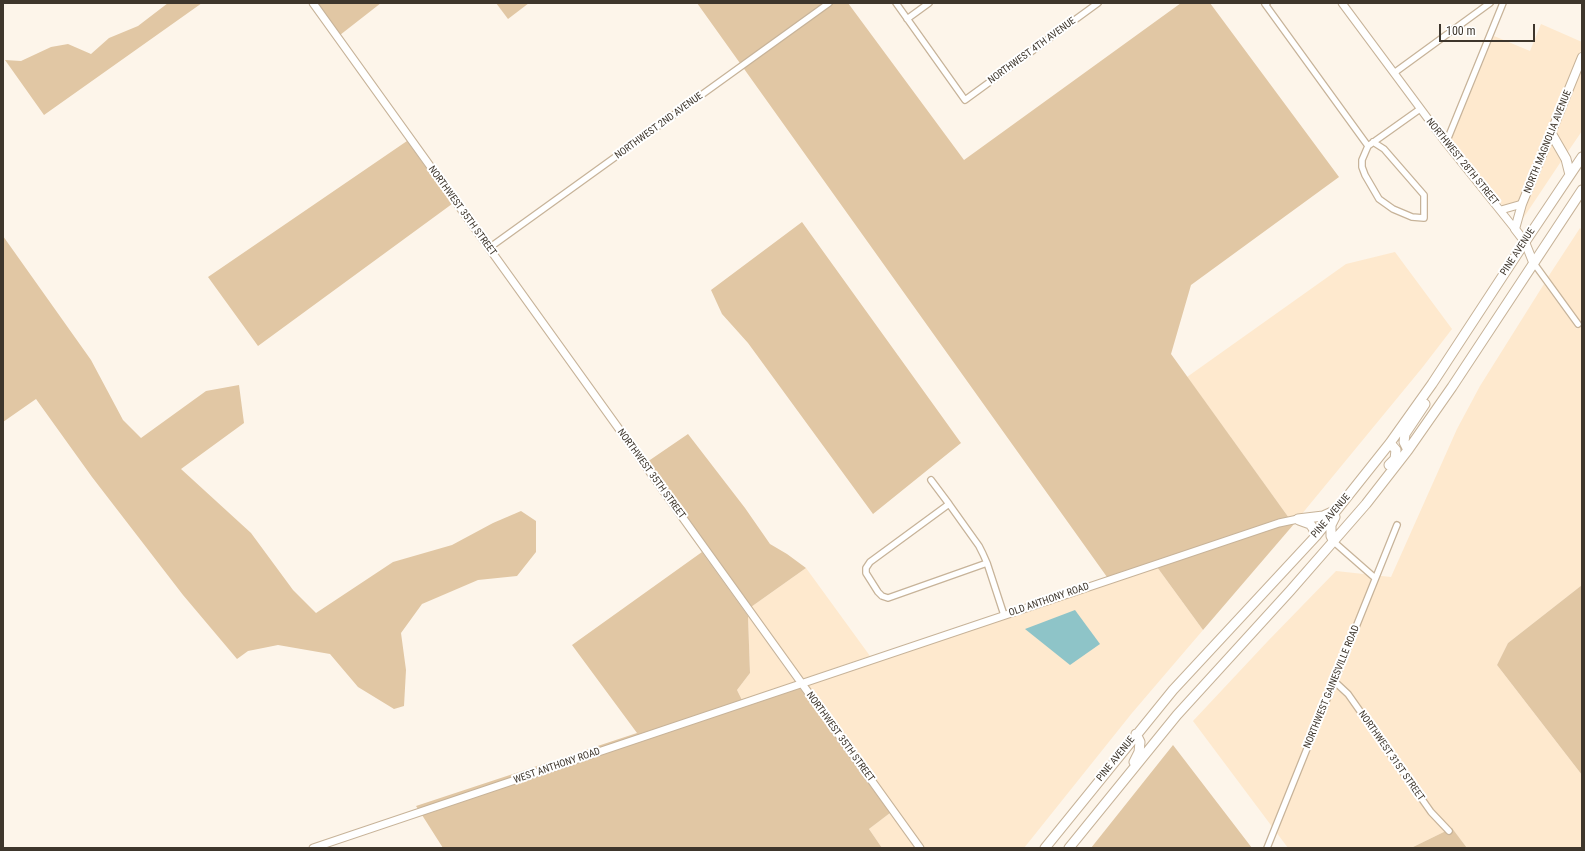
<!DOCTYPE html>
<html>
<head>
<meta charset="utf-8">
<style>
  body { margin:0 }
  #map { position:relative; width:1585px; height:851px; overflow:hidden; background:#fdf5ea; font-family:"Roboto Condensed",sans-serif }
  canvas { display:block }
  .frame { position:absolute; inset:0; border:4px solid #3e362c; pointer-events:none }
  .scale { position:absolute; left:1439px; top:24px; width:96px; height:18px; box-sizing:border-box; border:2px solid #3e362c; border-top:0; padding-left:5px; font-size:12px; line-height:14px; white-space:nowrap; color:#3e362c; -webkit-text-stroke:3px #fff; paint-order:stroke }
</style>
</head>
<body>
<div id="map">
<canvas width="1585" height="851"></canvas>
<div class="frame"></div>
<div class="scale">100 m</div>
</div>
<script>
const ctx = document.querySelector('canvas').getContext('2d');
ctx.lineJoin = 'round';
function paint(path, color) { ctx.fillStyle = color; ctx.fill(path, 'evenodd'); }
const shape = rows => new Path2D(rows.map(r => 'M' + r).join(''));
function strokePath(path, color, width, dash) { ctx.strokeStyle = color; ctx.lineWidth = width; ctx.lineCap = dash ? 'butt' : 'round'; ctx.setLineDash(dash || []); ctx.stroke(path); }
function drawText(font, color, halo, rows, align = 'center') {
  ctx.font = font + ' "Roboto Condensed",sans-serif'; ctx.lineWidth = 4; ctx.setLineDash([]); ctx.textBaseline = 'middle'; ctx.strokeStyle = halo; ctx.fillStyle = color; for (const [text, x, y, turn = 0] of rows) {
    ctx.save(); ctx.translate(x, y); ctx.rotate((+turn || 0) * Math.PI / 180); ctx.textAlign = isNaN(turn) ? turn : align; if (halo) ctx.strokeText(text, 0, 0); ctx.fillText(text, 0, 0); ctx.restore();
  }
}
const built = shape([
  [1541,24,1582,42,1582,48,1548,131,1546,133,1546,134,1519,202,1503,206,1450,142,1494,36,1530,51],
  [1582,66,1582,131,1567,153,1554,133],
  [1551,141,1562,160,1520,223,1526,204],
  [1580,228,1582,230,1582,324,1548,277],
  [1395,252,1452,329,1422,368,1301,515,1289,518,1187,377,1346,264],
  [1544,284,1577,329,1582,325,1582,585,1508,643,1497,665,1582,775,1582,848,1467,848,1452,828,1411,848,1288,848,1193,721,1267,642,1336,571,1391,577,1457,429,1480,386],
  [1157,567,1203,630,1132,713,1024,848,924,848,807,685],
  [806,568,870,656,803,679,751,607],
  [748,616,795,682,742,700,737,690,750,673],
  [890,813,915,848,882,848,869,829]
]);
const green = shape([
  [168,3,202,3,44,115,5,60,21,61,51,47,68,44,91,54,109,38,138,26],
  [317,3,381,3,340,35],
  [496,3,529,3,508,19],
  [697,3,848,3,964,160,1181,3,1210,3,1339,177,1191,285,1171,354,1289,518,1278,520,1107,577],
  [407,141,452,204,258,346,208,277],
  [802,222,961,443,873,514,748,343,722,314,711,290],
  [3,236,91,360,123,420,141,438,206,391,239,385,244,423,181,469,251,533,293,590,316,613,393,562,452,545,493,523,521,511,536,521,536,552,517,576,478,580,422,604,401,633,406,670,404,706,394,709,358,687,330,654,278,645,248,651,237,659,183,595,92,477,36,399,3,422],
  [688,434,745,508,770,544,787,554,806,568,751,607,647,462],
  [1294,524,1203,630,1157,567,1279,526],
  [702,552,748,616,750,673,737,690,742,700,418,809,416,806,637,733,572,645],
  [1582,585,1582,775,1497,665,1508,643],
  [799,687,890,813,869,829,882,848,443,848,422,815],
  [1173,745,1252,848,1091,848],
  [1452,828,1467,848,1411,848]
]);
const water = shape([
  [1075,610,1100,644,1070,665,1025,629]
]);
const minor = shape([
  [896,3,965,100,1098,3],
  [1267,3,1265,4,1368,146,1420,109],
  [907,19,929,3],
  [1394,73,1490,3],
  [1446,143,1503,3],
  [1368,146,1362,160,1362,167,1365,175,1379,199,1393,209,1412,217,1424,218,1424,195,1384,149,1373,142],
  [489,248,829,3],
  [1533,262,1578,324],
  [931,480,949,504],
  [1334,542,1375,578],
  [987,563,888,598,882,596,878,592,866,573,866,568,870,562,949,504,979,546,983,554,987,563,1004,615],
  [1334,681,1348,694,1431,812,1449,831],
  [1267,848,1397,525]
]);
const tertiary = shape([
  [313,3,920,848],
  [1342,3,1446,143,1515,229],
  [1501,210,1522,204],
  [313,848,1279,523,1298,519]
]);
const secondary = shape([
  [1533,262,1525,242,1515,229,1522,204,1582,57]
]);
const trunk = shape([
  [1551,133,1566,159,1570,175],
  [1408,450,1404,442,1405,434,1425,404],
  [1389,465,1395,459,1396,450,1390,443],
  [1298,519,1323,516,1334,511],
  [1299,520,1310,524,1313,528,1316,536],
  [1334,542,1331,536,1331,525,1335,517],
  [1134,762,1139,752,1140,742,1136,734],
  [1045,848,1173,690,1316,536,1390,443,1432,384,1525,242,1582,157],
  [1069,848,1177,715,1290,591,1366,504,1408,450,1452,387,1582,190]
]);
const streetNames = [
  ["NORTHWEST 4TH AVENUE",1032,51,-36],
  ["NORTHWEST 2ND AVENUE",659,126,-36],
  ["NORTH MAGNOLIA AVENUE",1548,142,-68],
  ["NORTHWEST 28TH STREET",1462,162,51],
  ["NORTHWEST 35TH STREET",462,211,54],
  ["PINE AVENUE",1518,252,-57],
  ["NORTHWEST 35TH STREET",651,474,54],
  ["PINE AVENUE",1331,516,-50],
  ["OLD ANTHONY ROAD",1049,600,-19],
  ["NORTHWEST GAINESVILLE ROAD",1332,687,-68],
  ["NORTHWEST 35TH STREET",840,737,54],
  ["NORTHWEST 31ST STREET",1391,756,55],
  ["PINE AVENUE",1116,759,-51],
  ["WEST ANTHONY ROAD",557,766,-19]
];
paint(built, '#fee9ce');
paint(green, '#e1c7a4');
paint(water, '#8ec4c8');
strokePath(minor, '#c7b399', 8);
strokePath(tertiary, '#c7b399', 9);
strokePath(secondary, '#c7b399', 10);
strokePath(trunk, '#c7b399', 11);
strokePath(minor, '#fff', 5.5);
strokePath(tertiary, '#fff', 7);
strokePath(secondary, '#fff', 8);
strokePath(trunk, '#fff', 9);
drawText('10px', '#3e362c', '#fff', streetNames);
</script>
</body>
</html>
